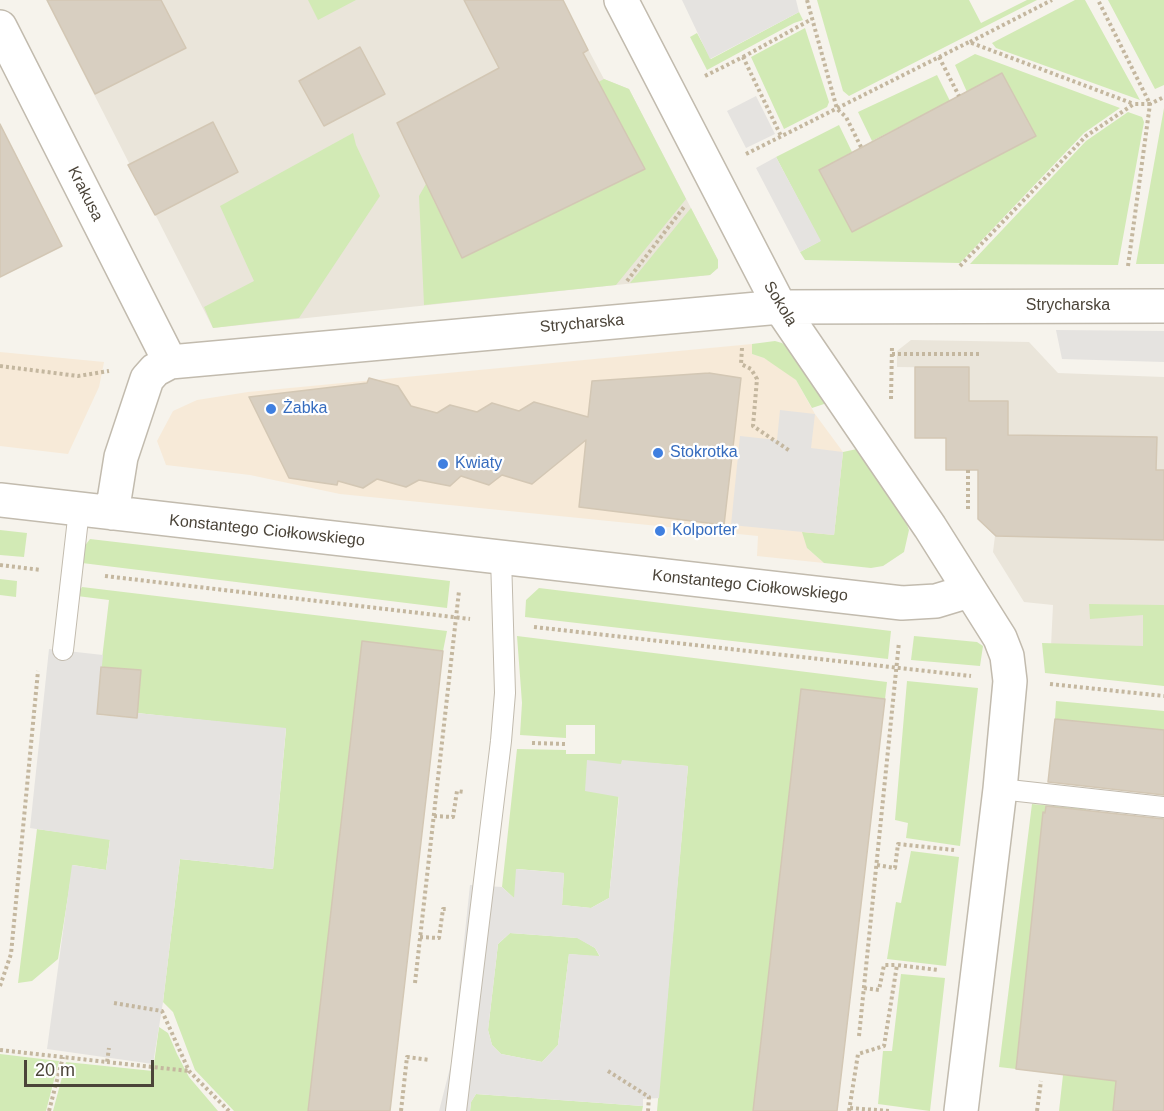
<!DOCTYPE html>
<html>
<head>
<meta charset="utf-8">
<style>
  body { margin:0 }
  #map { position:relative; width:1164px; height:1111px; overflow:hidden; background:#f6f3ec; font-family:Helvetica,sans-serif }
  canvas { display:block }
  .scale { position:absolute; left:24px; top:1060px; width:130px; height:27px; box-sizing:border-box; border:3px solid #4b4439; border-top:0; padding-left:8px; font-size:18px; line-height:21px; white-space:nowrap; color:#4b4439; -webkit-text-stroke:4px #fff; paint-order:stroke }
</style>
</head>
<body>
<div id="map">
<canvas width="1164" height="1111"></canvas>
<div class="scale">20 m</div>
</div>
<script>
const ctx = document.querySelector('canvas').getContext('2d');
ctx.lineJoin = 'round';
function paint(path, color) { ctx.fillStyle = color; ctx.fill(path, 'evenodd'); }
const shape = rows => new Path2D(rows.map(r => 'M' + r).join(''));
function strokePath(path, color, width, dash) { ctx.strokeStyle = color; ctx.lineWidth = width; ctx.lineCap = dash ? 'butt' : 'round'; ctx.setLineDash(dash || []); ctx.stroke(path); }
function drawText(font, color, halo, rows, align = 'center') {
  ctx.font = font + ' Helvetica,sans-serif'; ctx.lineWidth = 4.5; ctx.setLineDash([]); ctx.textBaseline = 'middle'; ctx.strokeStyle = halo; ctx.fillStyle = color; for (const [text, x, y, turn = 0] of rows) {
    ctx.save(); ctx.translate(x, y); ctx.rotate((+turn || 0) * Math.PI / 180); ctx.textAlign = isNaN(turn) ? turn : align; if (halo) ctx.strokeText(text, 0, 0); ctx.fillText(text, 0, 0); ctx.restore();
  }
}
const residential = shape([
  [46,0,562,0,604,79,629,89,718,260,718,268,710,275,213,328],
  [911,340,1029,342,1058,373,1164,377,1164,678,1050,667,1053,605,1024,602,993,552,995,536,978,519,978,435,1008,401,969,401,969,368,897,367,897,351]
]);
const commercial = shape([
  [752,344,752,354,764,358,780,367,796,380,815,414,843,452,834,535,807,548,824,563,757,556,758,536,340,494,250,475,166,465,157,441,173,411,197,400,248,392],
  [0,352,104,362,99,387,68,454,0,446]
]);
const green = shape([
  [308,0,356,0,318,20],
  [817,0,969,0,981,23,1027,0,1037,0,849,96,843,91],
  [1075,0,1085,0,1140,100,996,48,992,43],
  [1108,0,1164,0,1164,85,1155,89],
  [799,12,803,20,794,23,707,70,690,37,697,33,711,59],
  [805,28,829,102,827,107,784,129,751,57],
  [975,54,1120,108,1084,133,960,263,805,260,800,252,820,241,776,157,839,125,852,152,819,170,1035,136,1002,74,967,92,955,65],
  [937,75,950,101,872,141,858,112],
  [604,79,629,89,686,199,616,285,424,305,419,196,434,170,463,184,433,199,462,258,567,99],
  [1164,108,1164,264,1136,264],
  [1128,112,1142,117,1144,122,1118,265,970,264,1086,141],
  [353,133,356,145,380,196,299,318,213,328,204,307,254,281,220,206],
  [691,208,718,260,718,268,710,275,630,283],
  [775,341,782,343,791,350,827,403,812,408,796,380,764,358,752,354,752,344],
  [857,449,904,517,909,530,904,552,883,566,871,568,824,563,807,548,802,532,834,535,843,452],
  [0,530,27,533,24,557,0,555],
  [90,539,450,581,447,608,82,563,83,548],
  [0,579,17,581,16,597,0,595],
  [82,587,447,631,443,651,362,642,308,1111,234,1111,195,1070,173,1012,163,1002,180,859,273,869,286,729,137,713,141,670,101,667,109,600,77,596],
  [539,588,891,631,888,659,525,617,526,600],
  [1089,604,1164,605,1164,686,1045,673,1042,643,1143,646,1143,615,1090,619],
  [517,636,887,682,885,699,801,690,753,1111,657,1111,688,766,622,761,609,898,591,908,562,905,564,873,517,869,515,899,502,887,517,749,566,750,566,754,595,754,595,725,566,725,566,738,520,735,522,703],
  [914,636,977,642,983,646,980,666,911,660],
  [907,681,978,688,960,846,906,838,908,823,895,820],
  [1056,701,1164,711,1164,730,1055,719],
  [1032,804,1086,809,1086,817,1044,812,1016,1069,999,1067],
  [37,829,110,839,106,870,73,865,58,959,32,981,18,983],
  [911,851,959,857,946,966,887,959,896,902,901,903],
  [510,933,578,938,595,948,600,957,569,954,558,1045,542,1062,501,1054,492,1045,488,1030,498,944],
  [901,974,945,978,930,1111,878,1104,883,1051,892,1051],
  [159,1027,168,1033,177,1054,189,1077,218,1111,53,1111,66,1062,153,1071],
  [0,1054,59,1061,46,1111,0,1111],
  [1063,1075,1117,1080,1113,1111,1059,1111],
  [476,1094,643,1106,642,1111,470,1111,471,1102]
]);
const parking = shape([
  [682,0,796,0,799,12,710,59],
  [756,96,775,134,746,148,727,111],
  [776,157,821,241,800,252,756,168],
  [1056,330,1164,331,1164,362,1062,359],
  [780,410,815,414,811,448,843,452,834,535,731,525,740,436,777,440],
  [49,649,103,655,97,715,137,718,137,713,286,728,273,869,180,859,163,1002,153,1064,47,1049,72,865,106,870,110,840,30,828],
  [587,760,621,764,622,760,688,766,659,1098,643,1099,643,1106,476,1094,471,1102,470,1111,439,1111,451,1064,470,885,502,887,514,898,516,869,564,873,562,905,591,908,609,898,619,797,585,791],
  [510,933,577,938,595,948,600,956,569,954,558,1045,542,1062,501,1054,492,1045,488,1030,498,944]
]);
const building = shape([
  [47,0,161,0,186,48,95,94,47,0],
  [464,0,563,0,588,50,583,53,645,169,462,258,397,123,499,68,464,0],
  [360,47,385,94,324,126,299,81,360,47],
  [1002,73,1036,136,852,232,819,170,1002,73],
  [213,122,238,172,155,215,128,165,213,122],
  [0,124,62,246,0,277,0,124],
  [915,367,969,367,969,401,1008,401,1008,435,1157,437,1156,470,1164,470,1164,540,996,536,978,519,978,470,946,470,946,438,915,438,915,367],
  [709,373,741,378,724,525,579,507,586,440,532,484,502,475,489,485,461,476,450,486,419,480,406,487,377,479,363,488,338,481,337,485,289,478,249,397,367,383,369,378,398,386,411,406,437,413,450,405,477,412,492,403,519,411,534,402,588,417,592,381,709,373],
  [362,641,443,651,390,1111,308,1111,362,641],
  [101,667,141,670,137,718,97,714,101,667],
  [801,689,885,699,837,1111,753,1111,801,689],
  [1055,719,1164,730,1164,795,1048,782,1055,719],
  [1046,806,1164,819,1164,1111,1113,1111,1116,1081,1016,1069,1043,812,1045,813,1046,806]
]);
const path = shape([
  [807,0,837,109,846,117,861,147],
  [970,42,1052,0],
  [743,57,812,19],
  [939,57,959,96],
  [705,76,743,57,781,136],
  [746,154,969,42,1134,104],
  [960,266,1086,136,1134,104,1150,104,1098,0],
  [1128,266,1150,104,1164,97],
  [627,281,684,207],
  [742,348,741,364,751,369,757,379,753,426,790,451],
  [892,354,981,354],
  [0,366,78,376,109,371],
  [891,399,892,346],
  [968,470,968,512],
  [0,565,41,570],
  [105,576,470,619],
  [534,627,971,676],
  [1050,684,1164,696],
  [532,743,566,744],
  [434,816,453,817,457,791,464,792],
  [877,865,895,868,898,844,954,850],
  [420,937,439,938,443,909,447,909],
  [415,983,459,591],
  [0,986,11,954,38,671],
  [864,988,879,990,884,965,897,965],
  [114,1003,162,1011,189,1071,229,1111],
  [859,1036,899,642],
  [0,1050,107,1062,109,1048],
  [107,1062,189,1071],
  [608,1071,649,1097,648,1111],
  [850,1108,889,1111],
  [49,1111,63,1057],
  [401,1111,407,1057,430,1060],
  [849,1111,858,1054,884,1046,897,965,938,970],
  [1037,1111,1041,1081]
]);
const service = shape([
  [63,650,79,510],
  [1000,789,1164,807],
  [456,1111,501,741,505,693,501,557]
]);
const minor = shape([
  [621,0,780,307,930,527,1000,638,1007,656,1010,681,1000,789,961,1111],
  [0,27,170,362],
  [0,500,902,603,936,601,969,591],
  [112,513,121,457,147,379,155,370,170,362,780,307,1164,306]
]);
const markers = [
  [271,409,6,"#3f7fe0"],
  [658,453,6,"#3f7fe0"],
  [443,464,6,"#3f7fe0"],
  [660,531,6,"#3f7fe0"]
];
const streetNames = [
  ["Krakusa",85,194,63],
  ["Sokola",780,304,59],
  ["Strycharska",1068,306],
  ["Strycharska",582,324,-5],
  ["Konstantego Ciołkowskiego",267,531,6],
  ["Konstantego Ciołkowskiego",750,586,6]
];
const shopNames = [
  ["Żabka",283,409],
  ["Stokrotka",670,453],
  ["Kwiaty",455,464],
  ["Kolporter",672,531]
];
paint(residential, '#eae5da');
paint(commercial, '#f7ead8');
paint(green, '#d2eab5');
paint(parking, '#e5e3e0');
paint(building, '#d8cfc1');
strokePath(building, '#d3c7b4', 1.5);
strokePath(service, '#c2bbae', 22);
strokePath(minor, '#c2bbae', 36);
strokePath(path, '#c4b79f', 4, [3, 3]);
strokePath(service, '#fff', 20);
strokePath(minor, '#fff', 33);
for (const [x, y, r, color] of markers) { const dot = new Path2D(); dot.arc(x, y, r, 0, 2 * Math.PI); ctx.fillStyle = color; ctx.fill(dot); strokePath(dot, '#fff', 2); }
drawText('16px', '#4b4439', '#fff', streetNames);
drawText('16px', '#366cbe', '#fff', shopNames, 'left');
</script>
</body>
</html>
